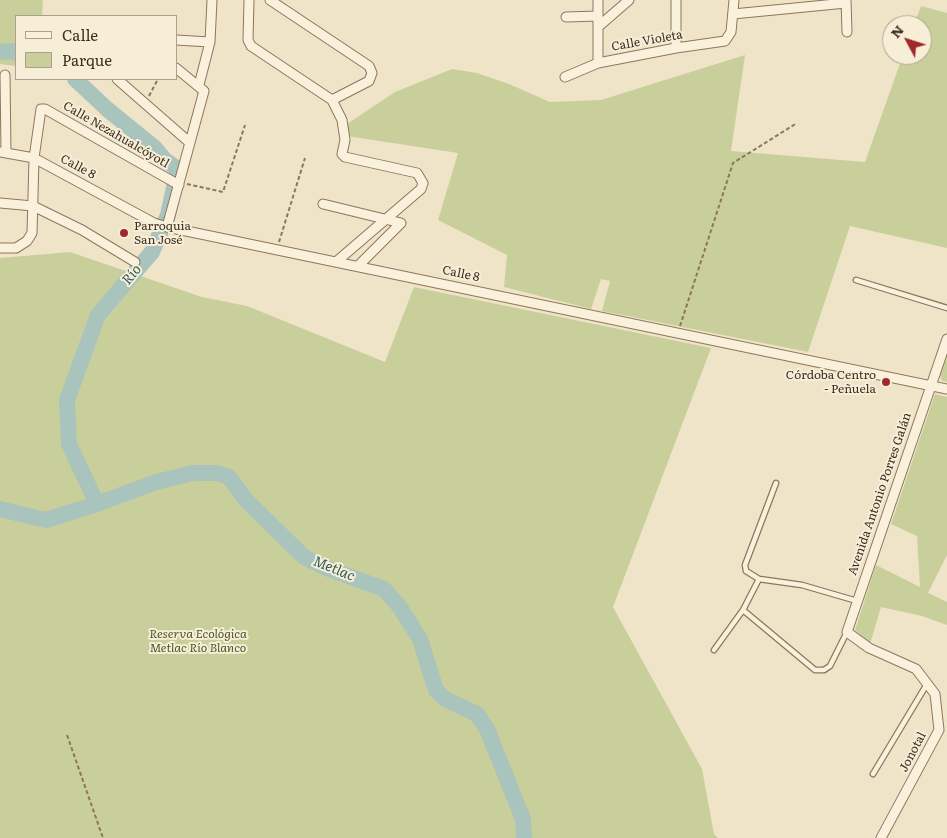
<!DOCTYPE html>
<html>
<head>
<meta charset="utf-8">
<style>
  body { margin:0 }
  #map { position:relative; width:947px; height:838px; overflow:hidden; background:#f0e4c8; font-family:Literata,serif }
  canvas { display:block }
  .legend { position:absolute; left:15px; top:15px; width:162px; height:65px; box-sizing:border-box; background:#f7eed8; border:1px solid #ada18e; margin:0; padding:6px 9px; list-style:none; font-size:15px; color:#3d2e20 }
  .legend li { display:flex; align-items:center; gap:10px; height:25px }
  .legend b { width:25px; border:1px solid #ada18e }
  .north { position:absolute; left:882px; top:15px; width:50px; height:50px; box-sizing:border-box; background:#f7eed8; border:1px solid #ada18e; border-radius:50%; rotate:310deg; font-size:14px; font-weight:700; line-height:20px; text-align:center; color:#3d2e20 }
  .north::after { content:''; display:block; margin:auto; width:18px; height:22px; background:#9e2a2b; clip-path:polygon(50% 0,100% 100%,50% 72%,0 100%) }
</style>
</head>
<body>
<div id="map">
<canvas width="947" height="838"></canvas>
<ul class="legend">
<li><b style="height:6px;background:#faf1dc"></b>Calle</li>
<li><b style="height:14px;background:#c9cf9b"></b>Parque</li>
</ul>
<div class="north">N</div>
</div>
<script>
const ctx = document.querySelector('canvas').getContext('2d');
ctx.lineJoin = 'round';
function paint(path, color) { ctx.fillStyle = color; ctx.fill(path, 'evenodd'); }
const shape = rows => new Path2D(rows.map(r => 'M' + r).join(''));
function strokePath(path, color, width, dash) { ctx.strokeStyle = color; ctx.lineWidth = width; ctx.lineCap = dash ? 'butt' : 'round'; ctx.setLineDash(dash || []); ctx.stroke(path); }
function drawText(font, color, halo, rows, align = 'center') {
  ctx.font = font + ' Literata,serif'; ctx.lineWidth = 4; ctx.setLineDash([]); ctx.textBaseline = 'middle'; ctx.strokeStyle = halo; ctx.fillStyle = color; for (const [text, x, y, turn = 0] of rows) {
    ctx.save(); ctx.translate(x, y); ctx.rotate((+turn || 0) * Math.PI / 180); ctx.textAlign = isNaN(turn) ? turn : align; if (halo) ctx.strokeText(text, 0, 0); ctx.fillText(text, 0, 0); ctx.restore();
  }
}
const green = shape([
  [0,0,43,0,42,16,16,16,16,66,0,64],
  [921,6,947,13,947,248,850,226,808,352,602,311,610,281,601,279,591,309,504,287,507,255,438,220,458,153,347,136,347,124,395,92,452,69,477,73,509,84,550,102,601,100,745,55,731,151,865,162,903,55,922,55,922,25,914,25],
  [70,252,202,297,247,306,385,362,414,287,711,348,613,607,702,769,714,834,718,838,0,838,0,258],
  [947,355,947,382,942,381,940,374],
  [935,394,947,397,947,555,928,593,947,602,947,625,922,616,881,607,870,644,855,630,876,565,920,587,917,536,891,524]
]);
const river = shape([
  [0,52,11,51,16,53],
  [75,79,107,109,155,148,165,160,178,169,168,215,152,252,98,315,67,400,69,444,97,504],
  [0,509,46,520,97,504,156,482,193,473,217,473,229,477,245,499,304,557,329,569,384,589,399,606,420,639,436,690,445,699,477,714,487,729,523,819,524,838]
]);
const path = shape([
  [149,96,158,79],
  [187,184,223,192,245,125],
  [279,242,305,158],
  [680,326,733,163,797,123],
  [67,735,103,838]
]);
const service = shape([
  [856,280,947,308],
  [776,483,745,565,746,571,759,579,802,585,857,601],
  [743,610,815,670,824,670,830,666,847,632],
  [714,650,743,610,759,579],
  [873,774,927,684]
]);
const minor = shape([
  [249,0,248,40,251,46,332,100,342,120,345,140,342,154,345,157,417,173,423,183,421,189,336,262],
  [270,0,369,66,372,73,369,81,332,100],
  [598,0,598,63],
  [846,0,847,32],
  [733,14,846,3],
  [566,17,598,16],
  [599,26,629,0],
  [176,40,210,42],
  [676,48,676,0],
  [5,75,6,152],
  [565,77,598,63,676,48,725,41,731,32,734,0],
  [117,79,189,142],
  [199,85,210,42,212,0],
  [0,152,34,158,154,223,167,227,947,389],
  [0,203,33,206,82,230,135,262],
  [323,204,401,223,358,266],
  [167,227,204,91,176,68],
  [0,248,16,248,27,241,32,233,34,158,41,109,45,109,179,185],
  [881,838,939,730,935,694,916,669,869,648,847,632,947,339]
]);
const markers = [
  [124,233,5,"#9e2a2b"],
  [886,382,5,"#9e2a2b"]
];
const streetNames = [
  ["Calle Violeta",647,41,-10],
  ["Calle Nezahualcóyotl",116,135,30],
  ["Calle 8",78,167,28],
  ["Calle 8",461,274,12],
  ["Avenida Antonio Porres Galán",880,494,-71],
  ["Jonotal",913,752,-62]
];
const poiNames = [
  ["Parroquia",134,226],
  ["San José",134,240],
  ["Córdoba Centro",876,375,"right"],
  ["- Peñuela",876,389,"right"]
];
const parkNames = [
  ["Reserva Ecológica",198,634],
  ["Metlac Río Blanco",198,648]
];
const waterNames = [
  ["Río",132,275,-50],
  ["Metlac",334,569,22]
];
paint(green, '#c9cf9b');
strokePath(river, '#a9c4bc', 16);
strokePath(service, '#8d765c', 7);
strokePath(minor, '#8d765c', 11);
strokePath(path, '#8d765c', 2, [4, 2.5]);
strokePath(service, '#faf1dc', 4.5);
strokePath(minor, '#faf1dc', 9);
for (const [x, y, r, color] of markers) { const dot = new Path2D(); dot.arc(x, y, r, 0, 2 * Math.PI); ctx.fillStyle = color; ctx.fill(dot); strokePath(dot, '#f7eed8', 2); }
drawText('12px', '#3d2e20', '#f7eed8', streetNames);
drawText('12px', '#3d2e20', '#f7eed8', poiNames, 'left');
drawText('italic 12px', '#4d5a26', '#f7eed8', parkNames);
drawText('italic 14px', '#2f5d5a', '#f7eed8', waterNames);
</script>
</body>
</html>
